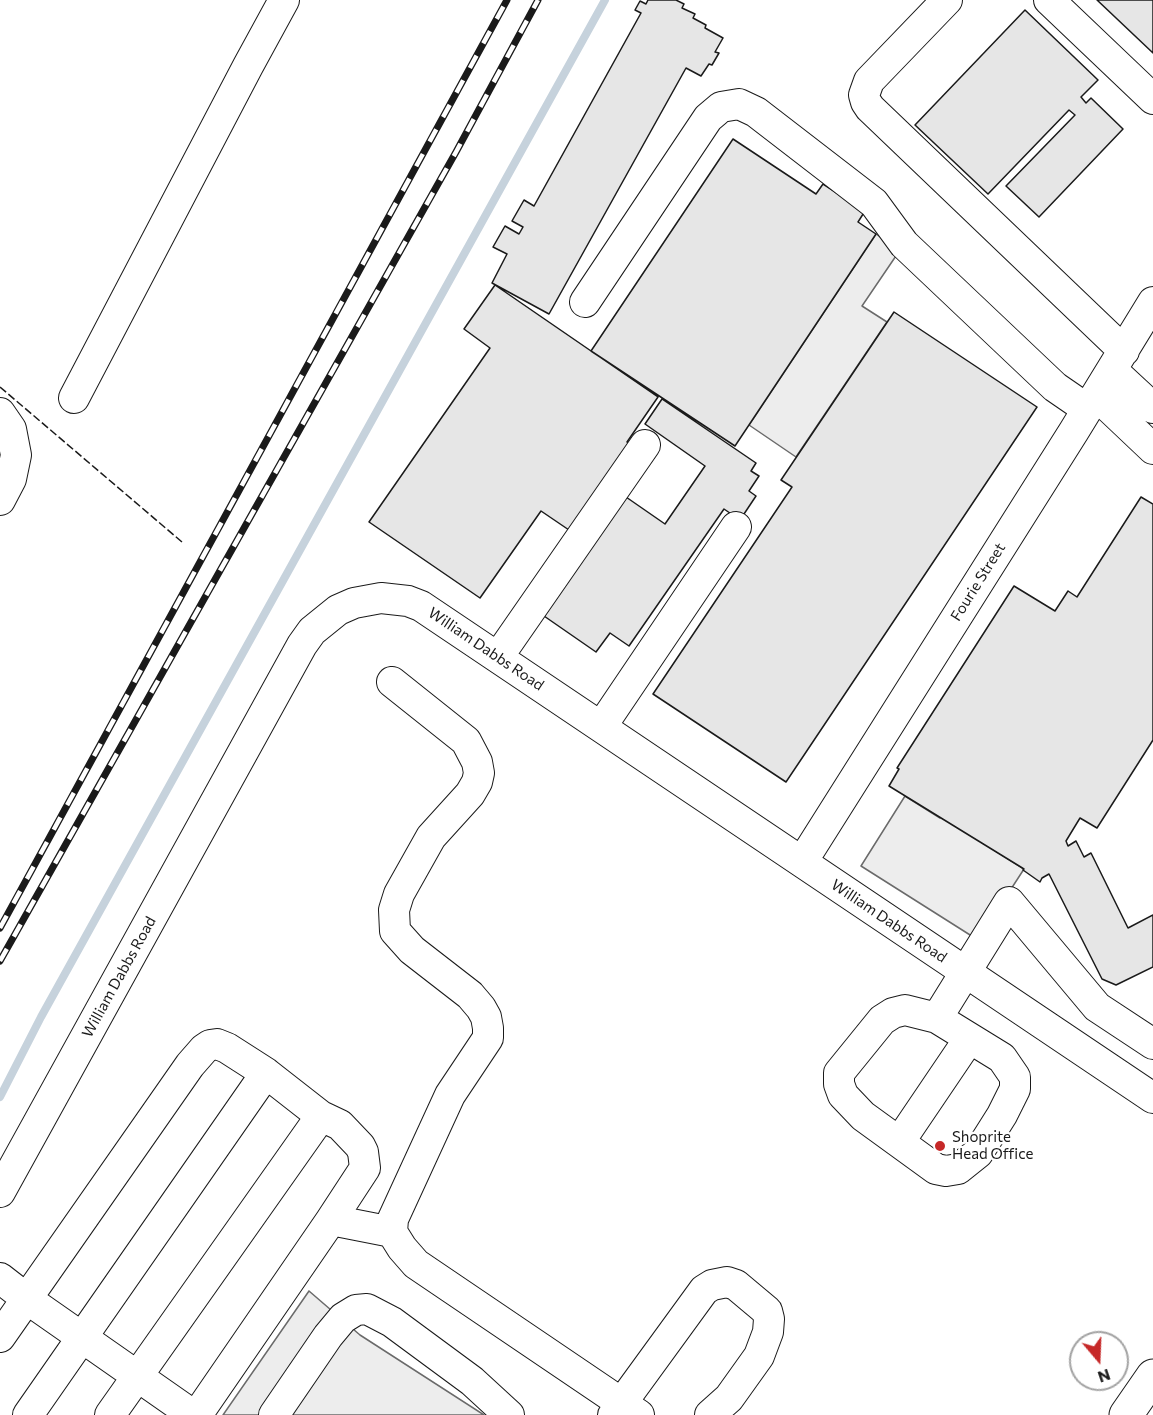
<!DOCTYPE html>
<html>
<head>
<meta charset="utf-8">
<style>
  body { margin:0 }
  #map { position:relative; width:1153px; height:1415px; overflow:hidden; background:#fff; font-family:Commissioner,sans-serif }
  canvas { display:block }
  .north { position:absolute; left:1069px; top:1331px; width:60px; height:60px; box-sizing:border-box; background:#fff; border:2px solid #a3a3a3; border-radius:50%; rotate:161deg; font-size:16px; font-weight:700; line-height:24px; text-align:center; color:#1a1a1a }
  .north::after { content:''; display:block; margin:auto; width:21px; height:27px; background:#c62828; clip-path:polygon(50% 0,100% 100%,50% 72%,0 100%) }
</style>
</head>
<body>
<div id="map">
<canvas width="1153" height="1415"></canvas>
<div class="north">N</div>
</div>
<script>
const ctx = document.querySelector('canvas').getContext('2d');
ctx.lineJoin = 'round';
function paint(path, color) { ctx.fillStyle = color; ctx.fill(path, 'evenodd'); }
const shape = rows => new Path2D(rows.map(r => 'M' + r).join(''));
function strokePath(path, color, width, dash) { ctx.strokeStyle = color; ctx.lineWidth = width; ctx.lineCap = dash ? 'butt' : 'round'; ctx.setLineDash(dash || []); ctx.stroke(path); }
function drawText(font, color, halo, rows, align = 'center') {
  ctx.font = font + ' Commissioner,sans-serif'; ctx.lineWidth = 4.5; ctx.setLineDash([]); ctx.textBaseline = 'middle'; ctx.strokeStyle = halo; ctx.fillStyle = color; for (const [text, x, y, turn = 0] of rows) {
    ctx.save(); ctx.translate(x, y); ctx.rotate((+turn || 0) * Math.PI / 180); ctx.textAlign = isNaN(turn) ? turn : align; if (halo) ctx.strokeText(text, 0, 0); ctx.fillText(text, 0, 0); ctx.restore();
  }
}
const parking = shape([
  [876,234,900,250,862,306,887,322,796,457,749,425,876,234],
  [905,796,940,818,941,816,1024,869,978,940,861,866,905,796],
  [309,1291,360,1335,484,1415,223,1415,309,1291]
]);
const stream = shape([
  [0,1097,41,1017,605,0]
]);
const building = shape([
  [648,0,676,0,684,4,682,8,695,14,693,18,706,25,705,28,723,38,715,52,719,53,712,65,709,64,701,76,686,68,549,314,492,283,507,254,493,247,505,226,519,234,523,227,512,221,524,200,534,206,641,13,635,10,640,1,646,4,648,0],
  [1097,0,1153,0,1153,53,1097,0],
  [1025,10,1098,80,1081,97,1086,103,1091,98,1123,129,1039,217,1006,186,1075,115,1069,110,988,194,915,125,1025,10],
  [733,139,816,194,823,184,865,211,858,222,876,234,735,446,591,351,733,139],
  [495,285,658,397,627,442,629,443,569,530,541,511,480,598,369,522,490,348,464,329,495,285],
  [894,312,1037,407,786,782,653,694,792,487,781,480,894,312],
  [662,399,756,463,751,471,759,476,749,491,756,496,740,520,724,509,629,646,610,633,596,652,544,616,626,497,665,524,705,466,645,424,662,399],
  [1141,497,1153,504,1153,740,1097,828,1080,818,1066,841,1068,846,1076,841,1084,857,1091,853,1128,928,1153,915,1153,967,1116,985,1102,979,1049,874,1042,878,1040,882,1023,870,1024,869,889,786,899,769,897,768,1014,586,1055,611,1068,591,1077,597,1141,497]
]);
const minor = shape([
  [947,0,869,81,864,95,866,102,870,108,1124,351],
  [1049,0,1153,99],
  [585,302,708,118,721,107,739,104,756,112,874,203,904,244,1055,387,1087,409],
  [1112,370,1153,408],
  [1096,395,1153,449],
  [74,398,248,66,284,0],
  [0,413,11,429,16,455,11,479,0,500],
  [498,657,645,445],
  [392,682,466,741,477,762,479,773,477,782,470,794,431,837,399,894,394,910,395,931,412,950,470,995,481,1008,486,1017,488,1028,488,1038,450,1095,393,1219,392,1232,402,1248,416,1264,639,1415],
  [601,727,736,527],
  [802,862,1074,431,1153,302],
  [937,1018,905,1010,893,1013,882,1020,839,1073,839,1084,843,1095,863,1116,936,1169,946,1171,958,1169,978,1153,1002,1115,1015,1089,1015,1077,1002,1058,937,1018,1009,902,1097,1007,1153,1044],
  [900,1141,969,1039],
  [0,1192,302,645,312,631,338,610,354,603,381,598,408,601,421,606,1153,1098],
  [0,1278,27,1299,193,1415],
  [0,1337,190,1065,204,1049,210,1045,217,1044,227,1048,266,1073,321,1116,340,1125,360,1146,363,1152,365,1168,331,1220],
  [28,1415,266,1073],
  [110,1415,321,1116],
  [197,1415,331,1220,392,1232],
  [274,1415,328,1336,343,1318,356,1310,367,1309,392,1322,472,1381,509,1415],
  [613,1415,704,1290,712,1285,727,1282,736,1285,767,1311,769,1319,768,1332,759,1356,729,1398,710,1415]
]);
const major = shape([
  [1126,1415,1153,1376]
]);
const rail = shape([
  [0,928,507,0],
  [0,961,456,152,538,0]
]);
const fence = shape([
  [0,387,182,542]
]);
const markers = [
  [940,1146,6,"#c62828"]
];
const streetNames = [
  ["Fourie Street",978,582,-58],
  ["William Dabbs Road",486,649,34],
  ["William Dabbs Road",889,921,34],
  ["William Dabbs Road",119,977,-61]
];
const poiNames = [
  ["Shoprite",952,1137],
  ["Head Office",952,1154]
];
paint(parking, '#ededed');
strokePath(parking, '#6a6a6a', 1.5);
strokePath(stream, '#c6d2dc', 8);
paint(building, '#e6e6e6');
strokePath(building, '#1a1a1a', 1.5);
strokePath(minor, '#1a1a1a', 32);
strokePath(major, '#1a1a1a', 35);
strokePath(minor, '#fff', 30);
strokePath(major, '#fff', 33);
strokePath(rail, '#1a1a1a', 7);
strokePath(rail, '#fff', 4.5, [14]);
strokePath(fence, '#1a1a1a', 1.5, [8, 3]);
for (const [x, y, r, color] of markers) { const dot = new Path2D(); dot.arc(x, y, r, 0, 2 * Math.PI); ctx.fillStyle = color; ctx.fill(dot); strokePath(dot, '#fff', 2); }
drawText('15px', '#1a1a1a', '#fff', streetNames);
drawText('15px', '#1a1a1a', '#fff', poiNames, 'left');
</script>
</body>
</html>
